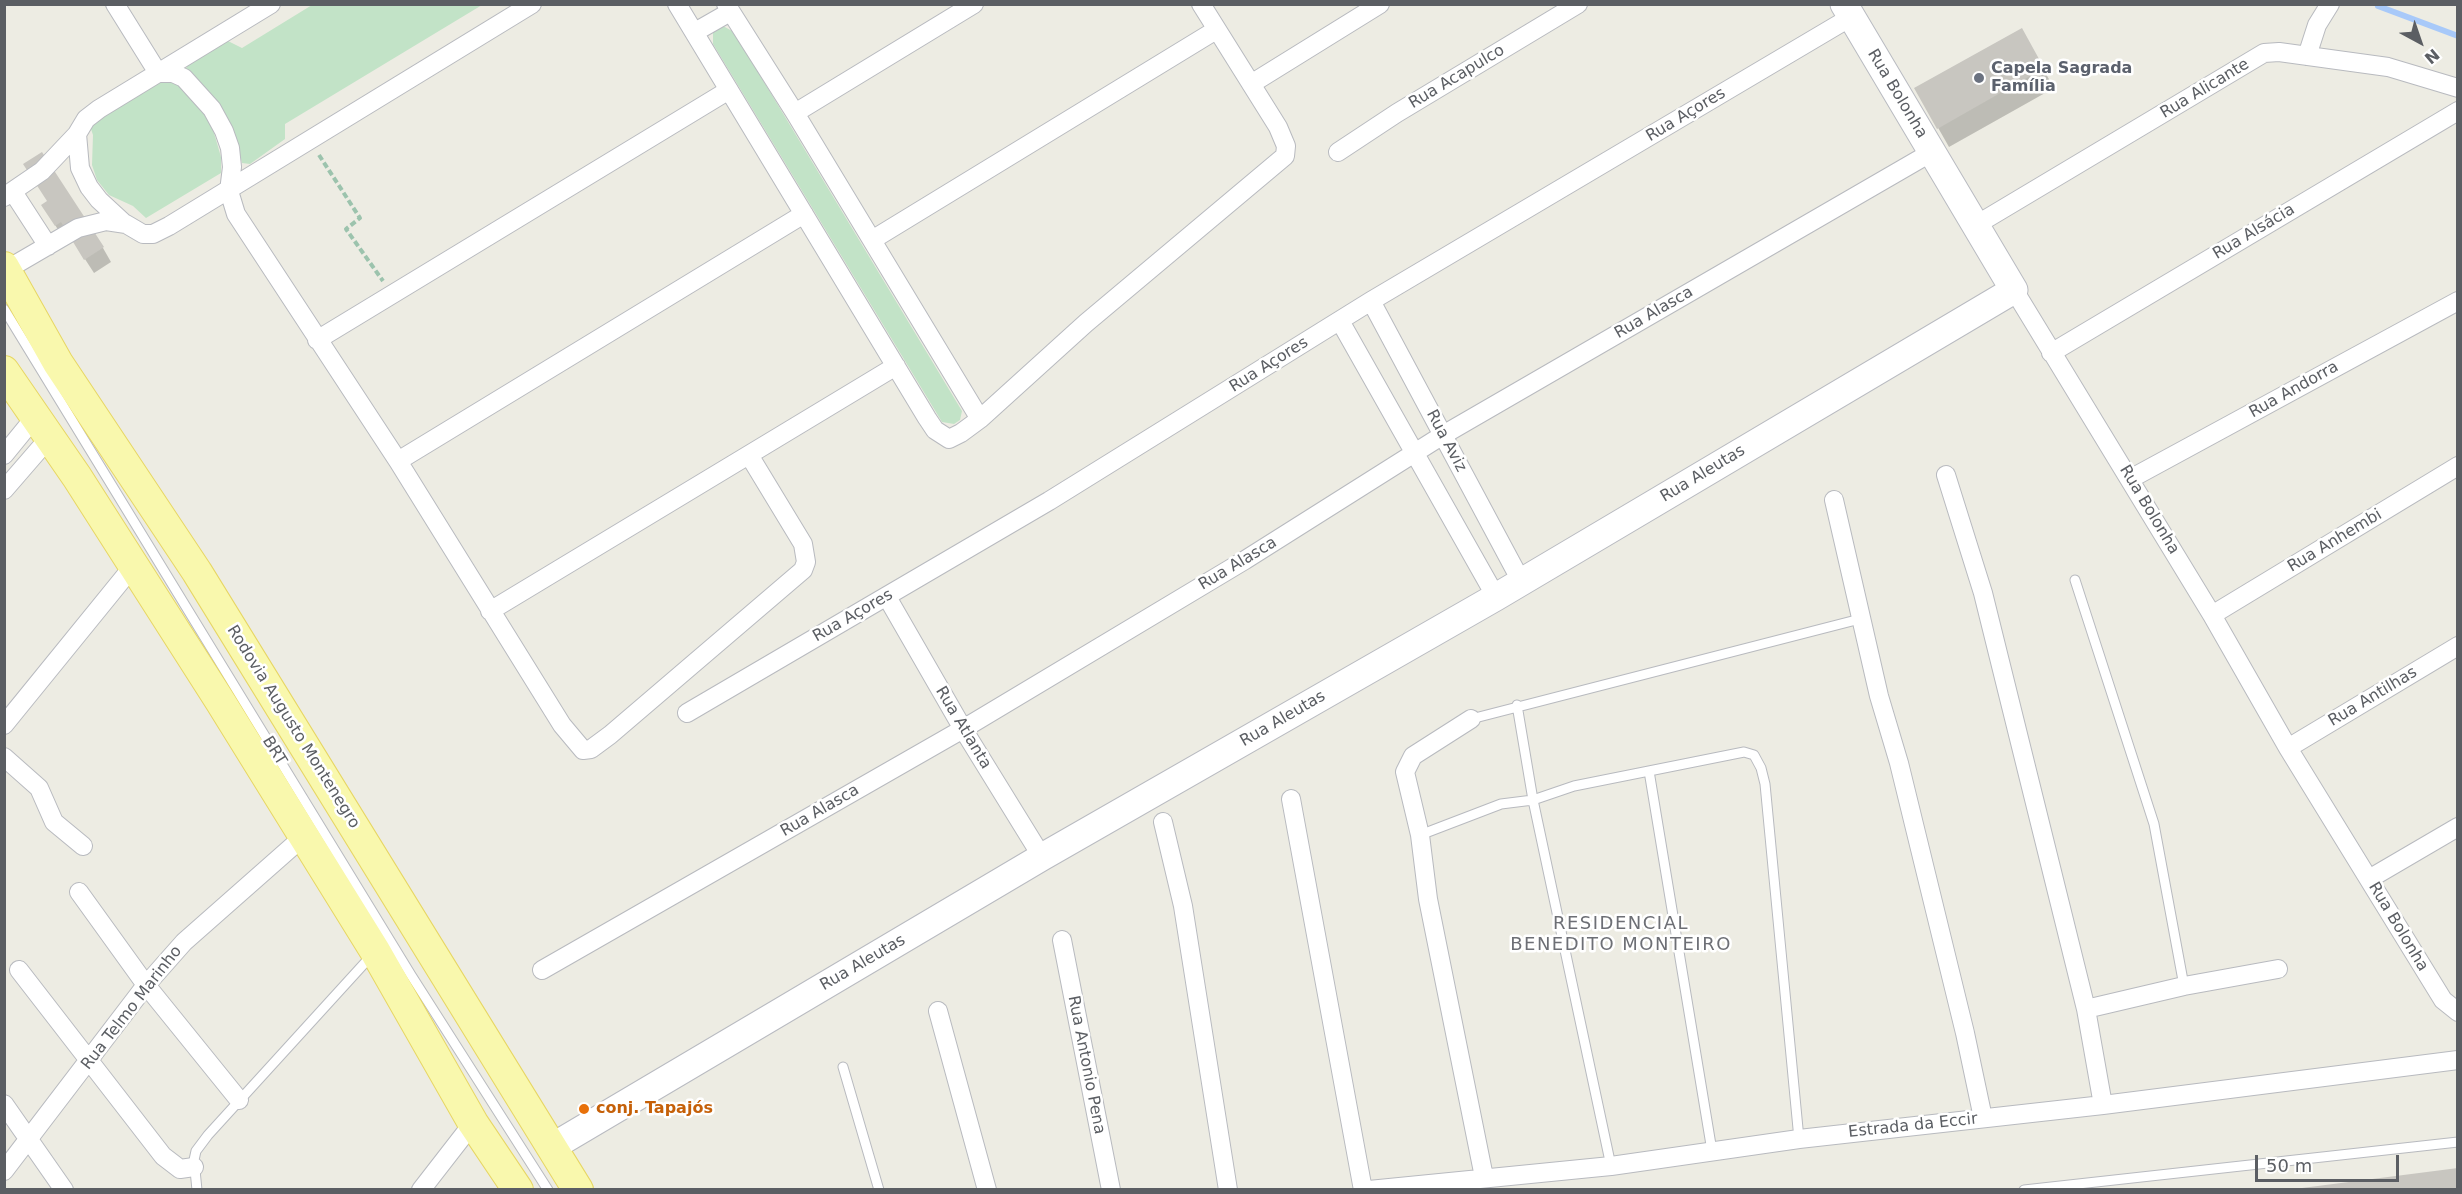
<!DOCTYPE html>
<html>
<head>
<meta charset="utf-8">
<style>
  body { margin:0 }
  #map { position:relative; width:2462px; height:1194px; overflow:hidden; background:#edece3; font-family:"DejaVu Sans",sans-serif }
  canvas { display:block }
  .frame { position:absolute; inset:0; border:6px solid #5b5e63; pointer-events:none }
  .north { position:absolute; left:2390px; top:12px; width:60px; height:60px; -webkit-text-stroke:4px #fff; paint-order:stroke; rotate:140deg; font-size:16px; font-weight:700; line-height:24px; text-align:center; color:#5b5e63 }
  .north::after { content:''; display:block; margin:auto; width:21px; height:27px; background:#5b5e63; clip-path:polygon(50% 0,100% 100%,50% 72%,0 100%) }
  .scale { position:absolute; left:2255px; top:1155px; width:144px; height:27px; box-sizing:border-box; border:3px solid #5b5e63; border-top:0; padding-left:8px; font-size:18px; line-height:21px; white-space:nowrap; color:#5b5e63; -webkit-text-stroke:4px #fff; paint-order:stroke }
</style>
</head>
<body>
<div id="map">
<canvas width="2462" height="1194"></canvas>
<div class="frame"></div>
<div class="north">N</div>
<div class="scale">50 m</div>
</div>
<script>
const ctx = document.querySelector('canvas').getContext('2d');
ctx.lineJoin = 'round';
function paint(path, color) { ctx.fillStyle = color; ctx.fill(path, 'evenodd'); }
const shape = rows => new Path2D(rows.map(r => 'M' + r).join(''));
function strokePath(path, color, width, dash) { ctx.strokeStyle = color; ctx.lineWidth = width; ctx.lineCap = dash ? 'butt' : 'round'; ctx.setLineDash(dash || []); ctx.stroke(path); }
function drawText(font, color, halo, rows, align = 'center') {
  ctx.font = font + ' "DejaVu Sans",sans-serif'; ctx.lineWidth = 5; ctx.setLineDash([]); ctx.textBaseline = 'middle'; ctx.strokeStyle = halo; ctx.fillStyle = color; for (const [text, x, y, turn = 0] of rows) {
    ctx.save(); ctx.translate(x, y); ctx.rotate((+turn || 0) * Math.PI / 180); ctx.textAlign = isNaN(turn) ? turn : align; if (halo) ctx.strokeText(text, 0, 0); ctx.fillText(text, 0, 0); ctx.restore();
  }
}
const green = shape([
  [312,5,482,5,285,124,285,139,250,164,242,163,237,143,219,105,198,80,186,69,187,65,228,41,242,48],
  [723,26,734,32,962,411,960,420,954,424,942,422,713,44,713,32],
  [163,75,175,82,196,100,212,126,221,157,221,173,146,218,133,206,109,195,97,180,92,165,93,135,88,120]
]);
const shadow = shape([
  [2021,30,2054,88,1949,147,1916,89],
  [43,206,103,248,111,262,94,273,70,236,64,239]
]);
const stream = shape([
  [2378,6,2458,36]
]);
const building = shape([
  [2022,28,2044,68,1937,129,1914,88],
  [42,152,104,247,84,260,61,222,55,226,41,205,47,201,23,164],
  [2458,1168,2458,1190,2302,1190,2302,1188]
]);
const path = shape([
  [319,155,360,218,346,229,383,281]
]);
const lane = shape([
  [4,309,411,975,548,1190],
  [2075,580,2154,824,2184,986],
  [1517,705,1533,800,1611,1166],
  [1471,719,1860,619],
  [1649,771,1712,1151],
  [1420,835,1501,804,1533,800,1574,786,1744,752,1754,755,1761,768,1765,784,1799,1139],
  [843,1067,879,1190],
  [197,1190,194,1160,196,1151,208,1135,372,955],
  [2024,1190,2458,1142]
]);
const street = shape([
  [115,4,158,73],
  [677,4,927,418,935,430,949,439,961,433,980,419,1086,323,1285,156,1286,146,1278,127,1201,4],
  [726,4,795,113,980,419],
  [695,32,730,12],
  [2307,56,2317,25,2330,4],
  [158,73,173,73,184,78,212,109,224,131,230,148,232,167,229,191,236,214,398,461,562,725,583,750,591,749,610,735,803,570,806,562,803,544,749,455],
  [1251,84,1380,4],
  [795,113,974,4],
  [77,134,80,168,89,187,99,200,125,224],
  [1338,152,1397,113,1578,4],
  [13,192,48,246],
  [4,197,42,171,77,134,86,119,99,109,271,4],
  [1976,225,2264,53,2279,52,2388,67,2458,88],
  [872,240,1216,30],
  [6,270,78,228,106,221,126,224,143,234,153,234,169,226,532,4],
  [2014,290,2212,615,2288,748,2443,1000,2458,1012],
  [1371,301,1521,581],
  [1340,321,1496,597],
  [317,340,729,90],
  [2051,353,2458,111],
  [4,455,35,417],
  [398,461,804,214],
  [1946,475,1983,593,2086,1009,2103,1105],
  [2130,479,2458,301],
  [4,490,49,438],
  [1834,500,1879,696,1899,763,1965,1033,1983,1118],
  [887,597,963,729,1042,857],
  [490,611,896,366],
  [2212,615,2458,466],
  [687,713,1049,501,1371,301,1851,17],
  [1471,719,1413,756,1405,772,1420,835,1428,899,1484,1177],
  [4,725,134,565],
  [2288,748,2458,646],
  [4,757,39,788,54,822,83,846],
  [1291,799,1363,1190],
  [1163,822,1183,906,1228,1190],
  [2369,879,2458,827],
  [79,892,146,985,239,1100],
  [1062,940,1111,1190],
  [19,970,163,1156,180,1169,194,1167],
  [542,970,963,729,1245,560,1443,435,1932,152],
  [2086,1009,2184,986,2278,969],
  [938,1011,987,1190],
  [4,1104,64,1190],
  [4,1171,146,985,184,942,303,837],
  [421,1190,473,1123],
  [1369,1190,1611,1166,1799,1139,2103,1105,2458,1060]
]);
const secondary = shape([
  [552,1147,1042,857,1496,597,2014,290,1844,4]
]);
const primary = shape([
  [4,267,58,363,197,572,578,1190],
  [4,371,77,477,220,701,375,951,473,1123,518,1190]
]);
const markers = [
  [1979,78,6,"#6b7280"],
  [584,1109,6,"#e8710a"]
];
const worshipNames = [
  ["Capela Sagrada",1991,69],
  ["Família",1991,87]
];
const streetNames = [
  ["Rua Acapulco",1457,77,-31],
  ["Rua Alicante",2205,89,-31],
  ["Rua Bolonha",1897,94,59],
  ["Rua Açores",1686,115,-31],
  ["Rua Alsácia",2254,232,-31],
  ["Rua Alasca",1654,313,-30],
  ["Rua Açores",1269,365,-32],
  ["Rua Andorra",2294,390,-29],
  ["Rua Aviz",1446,441,62],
  ["Rua Aleutas",1703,474,-31],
  ["Rua Bolonha",2149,510,59],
  ["Rua Anhembi",2335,541,-31],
  ["Rua Alasca",1238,564,-31],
  ["Rua Açores",853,616,-30],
  ["Rua Antilhas",2373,697,-31],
  ["Rua Aleutas",1283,719,-30],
  ["Rodovia Augusto Montenegro",293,727,58],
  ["Rua Atlanta",963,728,59],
  ["BRT",274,751,58],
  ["Rua Alasca",820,811,-30],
  ["Rua Bolonha",2398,927,59],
  ["Rua Aleutas",863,963,-30],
  ["Rua Telmo Marinho",132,1008,-52],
  ["Rua Antonio Pena",1086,1065,79],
  ["Estrada da Eccir",1913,1126,-6]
];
const foodNames = [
  ["conj. Tapajós",596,1109]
];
const neighbourhoodNames = [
  ["RESIDENCIAL",1621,924],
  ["BENEDITO MONTEIRO",1621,945]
];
paint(green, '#c2e3c7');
paint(shadow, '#0003');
strokePath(stream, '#a8c9f9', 6);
paint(building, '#c8c6c0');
strokePath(lane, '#b8babf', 11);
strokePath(street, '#b8babf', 20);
strokePath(secondary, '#b9bbc1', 29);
strokePath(primary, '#e7d663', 32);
strokePath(path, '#9cc3ad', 4, [6, 3]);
strokePath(lane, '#fff', 9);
strokePath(street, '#fff', 18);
strokePath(secondary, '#fff', 27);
strokePath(primary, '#f9f8ad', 30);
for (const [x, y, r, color] of markers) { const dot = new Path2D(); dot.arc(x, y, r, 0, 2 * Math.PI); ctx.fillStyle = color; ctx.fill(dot); strokePath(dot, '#fff', 2); }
drawText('bold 16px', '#5b616d', '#fff', worshipNames, 'left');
drawText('16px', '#5b5e63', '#fff', streetNames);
drawText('bold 16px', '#c56008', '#fff', foodNames, 'left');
ctx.letterSpacing = '1.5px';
drawText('18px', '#6d6f75', '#fff', neighbourhoodNames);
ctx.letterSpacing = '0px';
</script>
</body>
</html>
